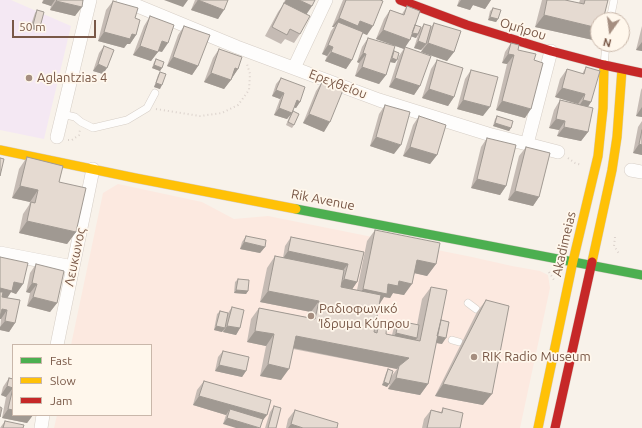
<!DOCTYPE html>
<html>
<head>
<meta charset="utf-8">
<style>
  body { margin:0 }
  #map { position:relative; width:642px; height:428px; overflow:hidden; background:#f8f2ea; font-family:Ubuntu,sans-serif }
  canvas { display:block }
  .legend { position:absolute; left:12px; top:344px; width:140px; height:72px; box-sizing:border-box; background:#fff7ec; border:1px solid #c9b7aa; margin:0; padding:5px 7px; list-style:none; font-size:12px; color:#795847 }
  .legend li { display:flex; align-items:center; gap:8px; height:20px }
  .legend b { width:20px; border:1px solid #c9b7aa }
  .north { position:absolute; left:590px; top:12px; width:40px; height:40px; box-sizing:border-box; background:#fff7ec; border:1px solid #c9b7aa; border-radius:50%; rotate:194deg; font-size:11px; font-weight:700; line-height:16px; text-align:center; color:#795847 }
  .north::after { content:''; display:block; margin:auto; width:14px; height:18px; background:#a58e80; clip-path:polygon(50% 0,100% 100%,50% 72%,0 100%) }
  .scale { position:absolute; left:12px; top:20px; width:84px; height:18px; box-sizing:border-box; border:2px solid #795847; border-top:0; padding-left:5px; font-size:12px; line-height:14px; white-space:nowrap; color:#795847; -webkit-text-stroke:3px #fff7ec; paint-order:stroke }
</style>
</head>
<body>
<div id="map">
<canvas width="642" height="428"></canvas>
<ul class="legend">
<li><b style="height:5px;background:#4caf50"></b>Fast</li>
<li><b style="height:5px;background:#ffc107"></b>Slow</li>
<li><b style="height:5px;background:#c62828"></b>Jam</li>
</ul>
<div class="north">N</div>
<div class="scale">50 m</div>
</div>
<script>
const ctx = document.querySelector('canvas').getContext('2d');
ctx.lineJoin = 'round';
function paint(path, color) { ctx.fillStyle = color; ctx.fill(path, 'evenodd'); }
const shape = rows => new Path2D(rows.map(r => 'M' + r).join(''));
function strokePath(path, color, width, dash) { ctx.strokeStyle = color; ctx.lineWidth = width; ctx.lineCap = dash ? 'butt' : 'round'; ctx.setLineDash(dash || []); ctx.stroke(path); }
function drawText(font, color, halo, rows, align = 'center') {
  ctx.font = font + ' Ubuntu,sans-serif'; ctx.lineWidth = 3.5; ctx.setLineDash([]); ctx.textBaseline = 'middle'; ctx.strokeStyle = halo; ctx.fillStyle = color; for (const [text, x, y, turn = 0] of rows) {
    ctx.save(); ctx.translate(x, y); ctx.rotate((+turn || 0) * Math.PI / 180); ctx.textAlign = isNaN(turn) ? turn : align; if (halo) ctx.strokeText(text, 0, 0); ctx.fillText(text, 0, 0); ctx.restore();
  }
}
const commercial = shape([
  [118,184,202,202,234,219,268,216,472,257,512,266,540,271,548,275,550,288,520,428,54,428,57,415,151,415,151,345,71,345,103,193]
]);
const education = shape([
  [0,0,11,0,71,26,44,139,0,130]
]);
const path = shape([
  [156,109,200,116,222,113,238,105,249,90,250,74,247,64],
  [68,140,72,140,79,135,80,130],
  [568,158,575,163,582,165],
  [615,237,614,246,620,255],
  [549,272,554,280]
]);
const lane = shape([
  [610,20,614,0],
  [604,65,606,44],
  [62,114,75,117,81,122,93,128,127,120,147,108,155,93],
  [468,303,476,309],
  [452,340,459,342]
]);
const street = shape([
  [123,0,237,47,379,100,488,134,558,152],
  [294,68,326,0],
  [57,137,90,0],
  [527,144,551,51],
  [631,170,642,172],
  [0,253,73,267],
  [57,345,93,169],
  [41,428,43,415]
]);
const fast = shape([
  [296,209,642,275]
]);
const slow = shape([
  [0,150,135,178,296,209],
  [592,262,612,170,617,137,622,69],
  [538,428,573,261,598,156,603,108,604,65]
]);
const jam = shape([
  [400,0,467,25,551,51,604,65,642,73],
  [555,428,592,262]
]);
const wall = shape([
  [43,0,83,0,75,16,50,10,51,6,42,3],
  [195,0,228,0,218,19,191,10],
  [285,0,315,0,306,14,300,34,294,43,285,39,281,44,265,36,278,12,283,5],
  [343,0,380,0,367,35,363,33,352,60,346,69,325,61,327,56,322,54,331,31,334,27,332,27],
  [459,0,491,0,485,9,473,5,470,10,457,6],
  [542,0,565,0,579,3,580,0,608,0,593,40,535,27],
  [113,1,136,35,130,44,127,44,124,48,98,41,106,10],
  [407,6,415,25,420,29,424,24,430,28,434,23,454,52,447,61,421,52,423,48,421,50,414,48,418,35,416,38,411,36,404,49,376,39,384,19,390,10,402,14],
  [493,8,498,19,496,22,488,20,490,11],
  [37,10,40,27,38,31,30,28,35,13],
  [150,16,162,52,158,51,151,61,133,55,144,26],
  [184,26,198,66,192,75,167,66,178,35],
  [642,26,642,51,636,50],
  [368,38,392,54,394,51,395,63,390,62,386,75,379,84,355,76,359,63,357,62,362,47],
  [511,43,518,50,534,60,525,118,496,110,507,64,502,63,505,52],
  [104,46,103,74,93,71,99,53],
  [405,47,420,86,414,95,389,87,399,56],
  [219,49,238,69,232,78,224,89,204,82,213,58],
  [156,59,162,68,160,71,152,68,154,62],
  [437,60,454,97,448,106,422,98,431,69],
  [586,67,591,102,588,107,588,132,581,141,557,136,559,130,549,128,554,110,560,100,578,105,578,104,555,97,560,79,567,69,582,74],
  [471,70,483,116,457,109,465,79],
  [160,72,160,89,154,87,158,75],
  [281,78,300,102,296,108,294,107,292,112,294,125,292,128,286,125,290,115,287,119,274,115,280,99,272,96,276,84],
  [322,82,324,132,303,123,316,91],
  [642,88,642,117,636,116,641,90],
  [385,105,394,154,370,146,379,114],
  [419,116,437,155,430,164,403,156,413,125],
  [497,116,511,128,509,131,493,126,495,119],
  [642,121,642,155,633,153,638,127],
  [487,138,506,186,500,195,471,188,481,147],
  [526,147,539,197,533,206,508,200,519,156],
  [27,157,59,182,76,232,67,244,19,233,23,214,29,205,30,202,12,198,19,169],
  [375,230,436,264,427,276,415,273,404,295,393,293,390,298,384,297,379,305,375,327,379,322,386,334,392,335,394,327,399,321,417,325,422,299,431,287,441,320,442,344,436,343,428,384,420,395,388,389,390,383,387,387,382,385,386,373,388,369,391,377,397,369,293,349,281,380,260,376,266,346,247,342,251,319,259,308,310,318,311,312,260,302,267,268,275,256,283,258,285,246,291,237,364,252,357,282,352,289,357,290,367,241],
  [246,236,265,247,260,253,240,249,242,242],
  [0,257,23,284,16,294,11,292,7,298,15,323,9,332,0,330,1,319],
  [36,264,57,303,50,312,27,306,30,293,26,292,30,273],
  [238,279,248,291,246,294,234,293,235,282],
  [486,300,483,405,435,396,477,312],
  [232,307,240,328,236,335,223,332,223,330,222,332,214,330,217,314,220,311,228,313],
  [223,351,246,371,242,377,215,371,218,357],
  [9,378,13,379,13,415,33,415,27,423,2,418,6,397,1,395,3,387],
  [204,381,262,422,223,424,226,415,193,405,197,390],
  [274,406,276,428,265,428,270,412],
  [443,408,460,428,422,428,424,419,431,410,441,412],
  [295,410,337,428,286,428,288,419],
  [5,421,23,428,0,428]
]);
const shadedWall = shape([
  [44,0,55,0,51,6,42,3],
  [164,0,188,0,183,7],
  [198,0,224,10,218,19,191,10],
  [286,0,299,0,312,6,306,15,284,3,283,5],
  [461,0,491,0,485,9,473,5,470,10,457,6],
  [56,1,82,7,75,16,50,10],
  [544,15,598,28,598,33,593,40,535,27],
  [490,17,498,19,496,22,488,20],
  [339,18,360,21,373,26,367,35,355,30,338,22,334,27,332,27],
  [33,25,40,27,38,31,30,28],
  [383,30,410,40,404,49,376,39],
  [104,32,132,34,136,35,130,44,127,44,124,48,98,41],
  [412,33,418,34,416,38,410,36],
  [162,41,168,43,162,52,155,50],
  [418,41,426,44,421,50,414,48],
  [642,42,642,51,636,50],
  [428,43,454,52,447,61,421,52],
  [328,45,333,47,327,56,322,54],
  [140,46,158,52,151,61,133,55],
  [331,52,352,60,346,69,325,61],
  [363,53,366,54,359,63,357,62],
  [508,54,514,55,507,64,502,63],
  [173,57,198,66,192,75,167,66],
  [392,58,397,60,395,63,390,62],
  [98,64,107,68,103,74,93,71],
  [154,65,162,68,160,71,152,68],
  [362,67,386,75,379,84,355,76],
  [235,68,238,69,232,78,229,77],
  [211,73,231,80,224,89,204,82],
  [395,78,420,86,414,95,389,87],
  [156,83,162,85,160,89,154,87],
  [562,88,585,94,578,104,555,97],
  [429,89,454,97,448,106,422,98],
  [276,90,284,93,280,99,272,96],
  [297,100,300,102,296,108,292,107],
  [463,100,490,107,483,116,457,109],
  [583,100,591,102,585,111,577,109],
  [502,101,531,109,525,118,496,110],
  [642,107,642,117,636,116],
  [279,108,292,113,287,119,274,115],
  [309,114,330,122,324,132,303,123],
  [556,119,565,121,559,130,549,128],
  [495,123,511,128,509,131,493,126],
  [564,127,588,132,581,141,557,136],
  [376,137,401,145,394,154,370,146],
  [639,144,642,145,642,155,633,153],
  [410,147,437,155,430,164,403,156],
  [477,179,506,186,500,195,471,188],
  [20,186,38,190,30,202,12,198],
  [515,191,539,197,533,206,508,200],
  [27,221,76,232,67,244,19,233],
  [244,242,265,247,260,253,240,249],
  [288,251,348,264,341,273,282,260],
  [417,260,436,264,427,276,409,272],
  [344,279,357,282,351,291,338,288],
  [399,281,412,284,404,295,393,293,390,298,384,297,378,306,355,301,363,289],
  [14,282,23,284,16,294,11,292,6,300,0,299,0,288],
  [32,283,37,284,30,293,26,292],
  [236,290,248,291,246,294,234,293],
  [268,291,319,301,311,312,260,302],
  [33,297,57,303,50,312,27,306],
  [2,309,7,310,1,319,0,319,0,311],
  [5,321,15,323,9,332,0,330,0,327],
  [216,326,225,328,222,332,214,330],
  [227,326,240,328,236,335,223,332],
  [255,331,274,334,266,346,247,342],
  [396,333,417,338,412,344,392,339],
  [296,336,409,358,399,366,397,369,288,347],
  [437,336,446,338,442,344,432,342],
  [268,364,289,369,281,380,260,376],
  [219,365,246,371,242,377,215,371],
  [396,378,428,384,420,395,388,389],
  [384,382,389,384,387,387,382,385],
  [443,384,492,394,483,405,435,396],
  [7,386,13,388,6,397,1,395],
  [199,396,267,415,260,424,230,409,226,415,193,405],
  [8,409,13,410,13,415,33,415,27,423,2,418],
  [227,418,260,428,236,428,223,424],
  [291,424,303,428,288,428]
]);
const building = shape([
  [57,0,83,0,82,7,56,1,57,0],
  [198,0,228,0,224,10,198,0],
  [299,0,315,0,312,6,299,0],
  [346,0,380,0,383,1,373,26,360,21,358,26,339,18,346,0],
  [547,0,565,0,584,4,585,0,608,0,603,20,598,20,598,28,544,15,547,0],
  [113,1,138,8,135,18,140,20,136,35,132,34,130,39,104,32,113,1],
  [284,3,310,16,300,34,290,29,287,35,272,27,284,3],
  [407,6,420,11,410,40,383,30,390,10,404,15,407,6],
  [493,8,501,10,498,19,490,17,493,8],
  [37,10,44,12,40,27,33,25,37,10],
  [150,16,174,25,168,43,162,41,158,52,140,46,150,16],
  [338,22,363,32,352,60,331,52,333,47,328,45,338,22],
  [434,23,461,31,454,52,428,43,434,23],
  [424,24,431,26,426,44,418,41,424,24],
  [415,25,421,27,418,34,412,33,415,25],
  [184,26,210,35,198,66,173,57,184,26],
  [368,38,395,46,386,75,362,67,366,54,363,53,368,38],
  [511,43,519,45,518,50,536,54,534,60,543,63,531,109,502,101,514,55,508,54,511,43],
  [104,46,114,50,107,68,98,64,104,46],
  [405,47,431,56,420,86,395,78,405,47],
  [219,49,242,57,238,69,235,68,231,80,211,73,219,49],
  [394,51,399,53,397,60,392,58,394,51],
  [156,59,164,62,162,68,154,65,156,59],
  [437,60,463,68,454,97,429,89,437,60],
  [586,67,600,71,591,102,583,100,585,94,562,88,567,69,584,74,586,67],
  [471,70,498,77,490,107,463,100,471,70],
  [160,72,166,74,162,85,156,83,160,72],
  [281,78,305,87,300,102,297,100,292,113,279,108,284,93,276,90,281,78],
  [322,82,343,90,330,122,309,114,322,82],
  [560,100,593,108,588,132,564,127,565,121,556,119,560,100],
  [385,105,410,112,401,145,376,137,385,105],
  [293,111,299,114,294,125,288,122,293,111],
  [419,116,446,125,437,155,410,147,419,116],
  [497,116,513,121,511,128,495,123,497,116],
  [642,130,642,145,639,144,642,130],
  [487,138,516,145,506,186,477,179,487,138],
  [526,147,550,153,539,197,515,191,526,147],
  [27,157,63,166,59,182,86,188,76,232,27,221,31,202,35,203,38,190,20,186,27,157],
  [0,158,4,159,0,176,0,158],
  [375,230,440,243,436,264,417,260,412,284,399,281,398,286,388,284,387,294,363,289,375,230],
  [246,236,266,240,265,247,244,242,246,236],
  [291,237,364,252,357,282,344,279,348,264,288,251,291,237],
  [275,256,344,270,341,287,381,295,374,332,377,333,379,322,387,323,386,334,420,341,431,287,447,290,428,384,396,378,399,366,409,358,296,336,289,369,268,364,274,334,255,331,259,308,315,319,319,301,268,291,275,256],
  [0,257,28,263,23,284,14,282,12,291,0,288,0,257],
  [36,264,64,271,57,303,33,297,37,284,32,283,36,264],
  [238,279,249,280,248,291,236,290,238,279],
  [0,292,3,292,2,297,20,300,15,323,5,321,7,310,2,309,0,317,0,292],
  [486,300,509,306,492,394,443,384,486,300],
  [232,307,244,310,240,328,227,326,232,307],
  [220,311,228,313,225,328,216,326,220,311],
  [441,320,449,322,446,338,437,336,441,320],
  [399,321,419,325,417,338,396,333,399,321],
  [223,351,249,357,246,371,219,365,223,351],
  [388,369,393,371,389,384,384,382,388,369],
  [9,378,13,379,13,410,8,409,13,388,7,386,9,378],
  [204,381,271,400,267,415,199,396,204,381],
  [274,406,281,408,276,428,268,428,274,406],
  [0,407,2,408,0,417,0,407],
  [443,408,463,413,460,428,427,428,431,410,442,413,443,408],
  [230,409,263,419,260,428,227,418,230,409],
  [295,410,338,423,337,428,303,428,291,424,295,410],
  [5,421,24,425,23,428,3,428,5,421]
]);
const markers = [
  [29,78,4,"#a58e80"],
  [311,316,4,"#a58e80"],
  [474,357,4,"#a58e80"]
];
const streetNames = [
  ["Ομήρου",523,29,17],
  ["Ερεχθείου",338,84,21],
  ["Rik Avenue",323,200,11],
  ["Akadimeias",564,244,-77],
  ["Λευκωνος",75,257,-78]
];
const poiNames = [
  ["Aglantzias 4",37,78],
  ["Ραδιοφωνικό",319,309],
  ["Ίδρυμα Κύπρου",319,324],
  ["RIK Radio Museum",482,357]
];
paint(commercial, '#fce9e0');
paint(education, '#f4e8f3');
strokePath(lane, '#d6cec6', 8);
strokePath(street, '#d6cec6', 14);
strokePath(fast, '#d7cec6', 10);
strokePath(slow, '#d7cec6', 10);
strokePath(jam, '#d7cec6', 10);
strokePath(path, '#dbd2cc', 2, [1, 3]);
strokePath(lane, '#fefdfc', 7);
strokePath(street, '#fefdfc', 13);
strokePath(fast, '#4caf50', 9);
strokePath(slow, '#ffc107', 9);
strokePath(jam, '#c62828', 9);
paint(wall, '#c5bbb4');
paint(shadedWall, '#a09992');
paint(building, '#e5dad1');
strokePath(building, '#a09992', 1);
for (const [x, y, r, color] of markers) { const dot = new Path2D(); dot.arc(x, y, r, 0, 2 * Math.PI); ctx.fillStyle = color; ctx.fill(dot); strokePath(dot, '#fff7ec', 1.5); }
drawText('13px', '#795847', '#fff7ec', streetNames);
drawText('13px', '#795847', '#fff7ec', poiNames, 'left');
</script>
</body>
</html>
